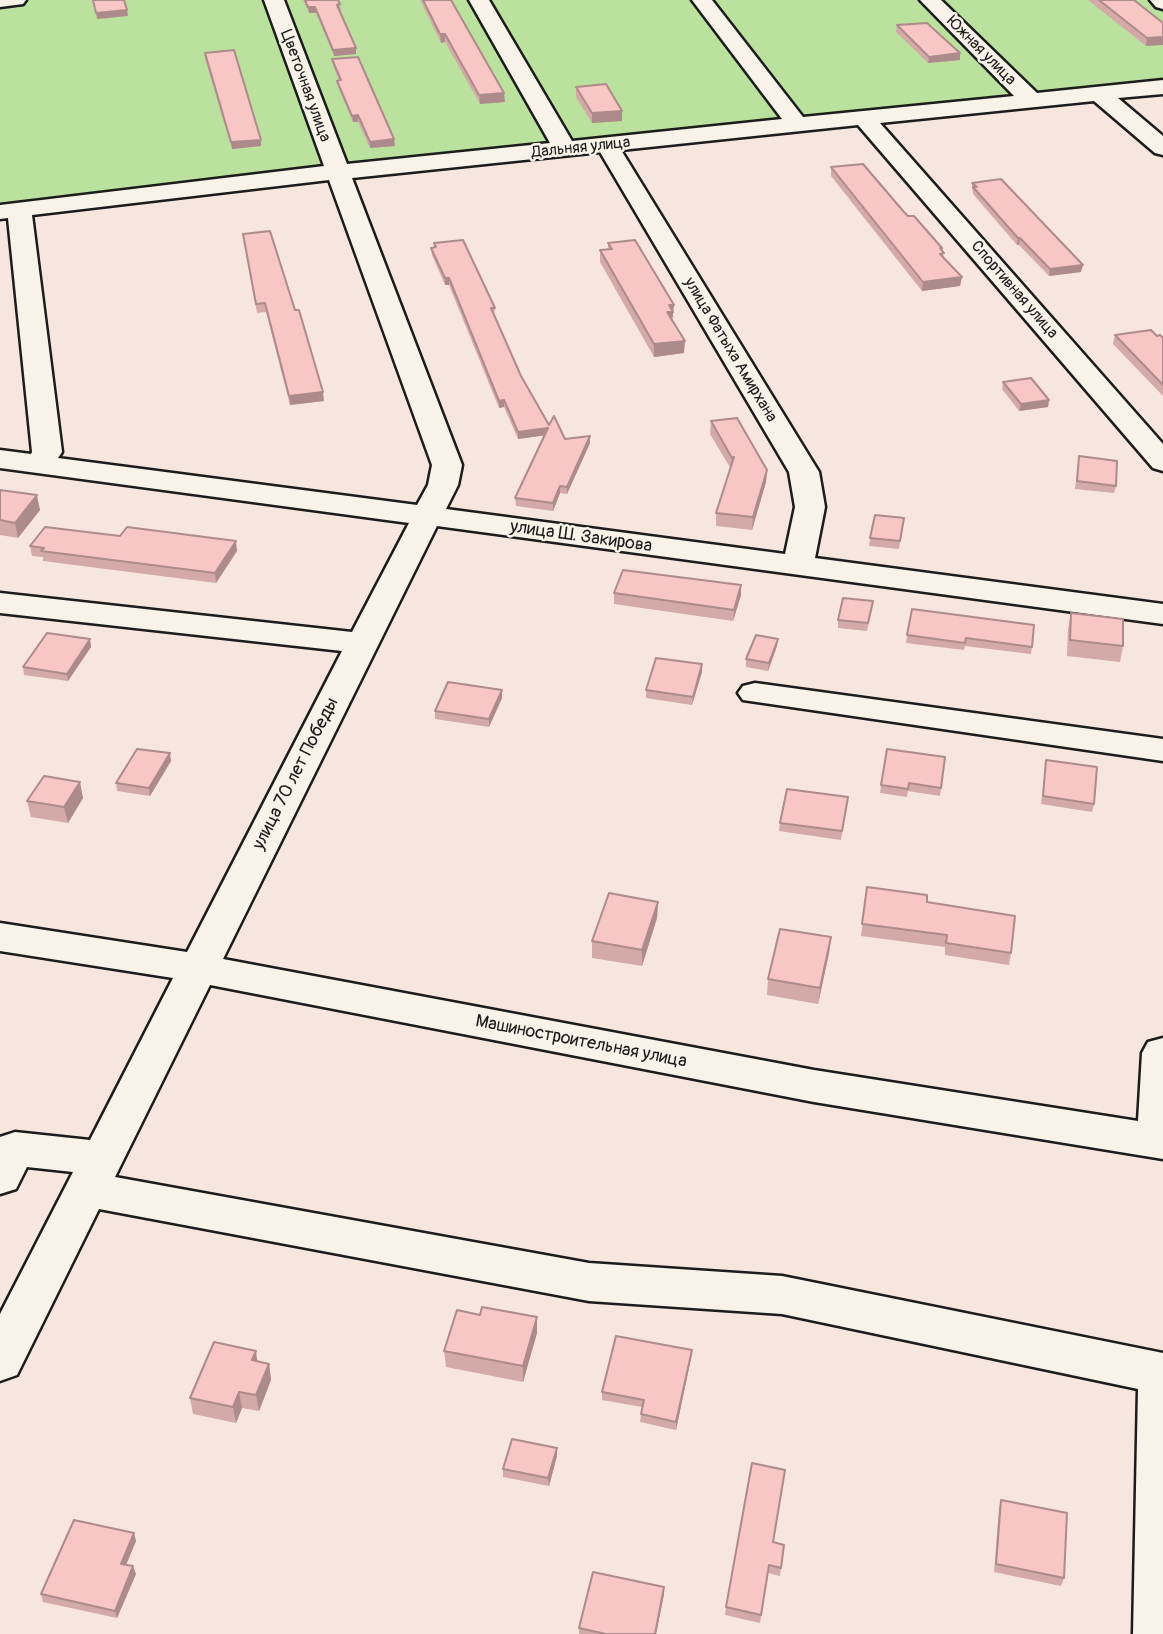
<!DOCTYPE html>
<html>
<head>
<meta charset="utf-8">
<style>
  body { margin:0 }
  canvas { display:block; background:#f7e6de }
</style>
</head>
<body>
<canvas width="1163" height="1634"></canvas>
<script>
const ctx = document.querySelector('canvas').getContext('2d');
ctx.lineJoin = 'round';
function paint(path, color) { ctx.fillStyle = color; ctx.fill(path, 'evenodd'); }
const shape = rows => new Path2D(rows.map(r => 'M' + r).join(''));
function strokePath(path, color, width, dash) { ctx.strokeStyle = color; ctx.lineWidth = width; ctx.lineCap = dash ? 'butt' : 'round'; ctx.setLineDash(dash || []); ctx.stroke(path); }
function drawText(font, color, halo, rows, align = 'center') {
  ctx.font = font + ' Pangolin,sans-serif'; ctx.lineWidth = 5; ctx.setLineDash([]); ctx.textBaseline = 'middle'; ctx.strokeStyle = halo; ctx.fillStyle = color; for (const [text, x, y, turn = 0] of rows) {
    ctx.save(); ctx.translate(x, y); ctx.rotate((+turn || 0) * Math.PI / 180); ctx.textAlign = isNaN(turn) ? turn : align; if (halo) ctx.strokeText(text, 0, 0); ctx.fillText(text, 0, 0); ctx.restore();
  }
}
const green = shape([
  [0,0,1163,0,1163,84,0,212]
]);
const minor = shape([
  [0,0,26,0,23,4,0,7,0,0],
  [264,0,284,0,347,164,550,143,469,0,489,0,572,141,782,119,692,0,712,0,803,117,1014,96,920,0,941,0,1037,93,1163,80,1163,94,1118,98,1163,136,1163,155,1155,153,1094,101,880,123,1163,444,1163,471,1153,468,858,125,621,150,819,472,825,507,815,558,1163,604,1163,624,437,526,223,959,814,1070,1138,1121,1142,1053,1148,1042,1163,1038,1163,1159,814,1102,210,985,115,1177,589,1263,782,1276,1163,1353,1163,1634,1133,1634,1138,1389,782,1314,589,1301,99,1209,17,1375,0,1381,0,1314,73,1172,27,1167,16,1189,0,1194,0,1137,15,1132,90,1140,173,978,0,951,0,923,187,952,342,651,0,613,0,593,352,632,409,523,0,468,0,450,31,454,32,452,8,218,0,219,0,205,324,166,264,0],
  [600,152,789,472,795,507,785,554,446,509,458,485,462,465,352,178,600,152],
  [329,180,432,465,428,485,417,505,58,458,62,452,32,215,329,180],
  [1150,0,1163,0,1163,9,1156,7,1150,0],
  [755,683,1163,739,1163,761,743,700,738,693,743,686,755,683]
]);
const wall = shape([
  [303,0,338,0,340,4,341,10,339,11,356,54,334,56,316,13,309,13],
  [420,0,451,0,505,102,480,104,445,42,441,43],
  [1088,0,1134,0,1163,23,1146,46],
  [897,25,960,53,960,60,928,63,896,32],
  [205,53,261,146,232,149,205,59],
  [332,59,394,139,395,146,370,148,358,122,353,122,338,87,337,81,339,81,333,65],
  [576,87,622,111,622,121,592,123,576,97],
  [831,167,904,212,942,248,944,258,962,277,960,286,922,291,831,176],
  [972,183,1081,272,1049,276,1019,245,1017,245,973,194,973,191,972,189],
  [243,234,324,401,290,405,266,312,257,313],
  [434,243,495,308,494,315,521,376,549,425,565,439,590,436,590,443,567,494,560,493,553,511,516,506,515,498,545,435,518,439,504,407,499,408,449,285,445,285,432,255,431,248,434,248],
  [608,243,674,317,672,317,672,320,684,353,654,357,600,262,600,250,608,249],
  [1115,335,1157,336,1163,338,1163,396,1113,344],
  [1003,382,1049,400,1048,407,1019,411,1002,389],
  [711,421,767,470,766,482,752,530,716,526,716,513,731,469,710,434],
  [1079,456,1116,486,1114,493,1075,489],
  [0,490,40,510,18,538,0,535],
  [904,518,899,549,869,546,870,538],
  [30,546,237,551,216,583,43,561,43,557,32,556],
  [614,593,741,595,733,621,614,604],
  [872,609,867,631,838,628,838,620],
  [912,609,1032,647,1031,654,965,646,964,650,906,643],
  [1071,613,1123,646,1120,662,1067,656,1068,629],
  [90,639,91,647,68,681,24,675,23,667],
  [777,646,768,671,746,667,746,659],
  [702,672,692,705,646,698,646,690],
  [502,690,502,698,489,727,435,719,435,711],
  [887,749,945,757,940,796,908,791,907,797,880,793],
  [1046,760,1094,804,1092,812,1041,804],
  [171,761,150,796,117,791,116,783],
  [83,798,68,823,31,817,27,801],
  [847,805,841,840,779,831,780,823],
  [867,887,927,902,1011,953,1009,965,945,955,945,947,861,936],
  [658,902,657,918,642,966,592,958,592,941],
  [831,937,829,953,818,1004,767,995,768,979],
  [480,1315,537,1317,537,1333,523,1382,446,1367,444,1351],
  [692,1350,691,1358,676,1430,640,1422,642,1407,602,1400,602,1392],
  [257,1361,269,1364,271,1380,259,1411,242,1408,236,1423,193,1414,190,1398],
  [557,1456,549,1486,503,1477,503,1469],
  [1001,1500,1064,1578,1061,1586,994,1572,999,1508],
  [134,1533,136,1541,126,1565,136,1574,117,1618,43,1602,41,1594],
  [773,1543,784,1545,780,1576,768,1573,760,1623,725,1615,726,1607],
  [664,1587,664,1594,656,1634,579,1634,579,1628]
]);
const shadedWall = shape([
  [308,7,315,7,316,13,309,13],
  [127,10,128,16,97,19,96,13],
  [440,34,445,34,445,42,441,43],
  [1163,37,1163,45,1146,46,1147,38],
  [356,48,356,54,334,56,333,50],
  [960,53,960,60,928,63,929,57],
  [504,93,505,102,480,104,479,95],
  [622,111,622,121,592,123,592,113],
  [358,115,358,122,353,122,352,116],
  [394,139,395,146,370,148,370,142],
  [261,140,261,146,232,149,231,142],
  [1018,238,1020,238,1019,245,1017,245],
  [1083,265,1081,272,1049,276,1050,269],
  [962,277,960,286,922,291,923,282],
  [445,278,449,278,449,285,445,285],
  [669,305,674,305,672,323,667,312],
  [685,341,684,353,654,357,654,344],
  [323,392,324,401,290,405,289,396],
  [504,400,504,407,499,408,499,401],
  [1049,400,1048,407,1019,411,1021,404],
  [548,428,548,435,518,439,518,432],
  [590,436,590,443,567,494,567,487],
  [767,470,766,482,752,530,753,517],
  [560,486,560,493,553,511,553,503],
  [37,495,40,510,18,538,15,523],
  [236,541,237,551,216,583,215,573],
  [741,585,741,595,733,621,734,610],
  [90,639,91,647,68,681,67,674],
  [778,639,777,646,768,671,769,663],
  [702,664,702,672,692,705,693,697],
  [502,690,502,698,489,727,489,719],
  [170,753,171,761,150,796,149,788],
  [80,782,83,798,68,823,64,807],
  [658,902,657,918,642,966,642,950],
  [831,937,829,953,818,1004,820,988],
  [537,1317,537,1333,523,1382,523,1366],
  [692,1350,691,1358,676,1430,676,1422],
  [256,1351,258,1367,252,1360],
  [269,1364,271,1380,259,1411,256,1395],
  [239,1392,242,1408,236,1423,233,1407],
  [557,1448,557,1456,549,1486,548,1478],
  [134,1533,136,1541,123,1572,121,1564],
  [133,1566,136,1574,117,1618,115,1611],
  [664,1587,664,1594,656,1634,655,1634]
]);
const building = shape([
  [93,0,124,0,127,10,96,13,93,0],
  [305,0,338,0,340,4,337,5,356,48,333,50,315,7,308,7,305,0],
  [423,0,451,0,504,93,479,95,445,34,440,34,423,0],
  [1099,0,1134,0,1163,23,1163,37,1147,38,1099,0],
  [927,23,960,53,929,57,897,25,927,23],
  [234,50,261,140,231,142,205,53,234,50],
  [358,57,394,139,370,142,358,115,352,116,337,81,341,80,332,59,358,57],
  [606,84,622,111,592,113,576,87,606,84],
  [863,164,904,212,908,216,914,216,942,248,940,248,944,253,940,254,962,277,923,282,831,167,863,164],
  [1001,179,1083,265,1050,269,1020,238,1018,238,973,187,977,187,972,183,1001,179],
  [270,231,295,310,299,310,323,392,289,396,265,303,256,304,243,234,270,231],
  [463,240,495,308,491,308,521,376,549,425,554,416,565,439,590,436,567,487,560,486,553,503,515,498,548,428,518,432,504,400,499,401,449,278,445,278,431,248,436,247,434,243,463,240],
  [635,240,674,305,669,305,673,312,667,312,685,341,654,344,600,250,612,249,608,243,635,240],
  [1151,330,1157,336,1160,335,1163,338,1163,385,1115,335,1151,330],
  [1031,378,1049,400,1021,404,1003,382,1031,378],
  [737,418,767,470,753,517,716,513,734,457,732,458,711,421,737,418],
  [1079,456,1117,461,1116,486,1077,481,1079,456],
  [0,490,37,495,15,523,0,520,0,490],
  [875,515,904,518,900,541,870,538,875,515],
  [45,527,120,536,127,527,236,541,215,573,41,551,44,548,30,546,45,527],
  [623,570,741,585,734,610,614,593,623,570],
  [843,598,873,601,868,623,838,620,843,598],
  [912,609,1034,625,1032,647,966,638,965,643,907,635,912,609],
  [1071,613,1123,619,1123,646,1070,640,1071,613],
  [47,633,90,639,67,674,23,667,47,633],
  [756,635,778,639,769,663,746,659,756,635],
  [656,658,702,664,693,697,646,690,656,658],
  [448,682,502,690,489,719,435,711,448,682],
  [137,749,170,753,149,788,116,783,137,749],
  [887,749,945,757,941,788,909,783,908,789,881,785,887,749],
  [1046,760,1097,767,1094,804,1043,796,1046,760],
  [44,776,80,782,64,807,27,801,44,776],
  [787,789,848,797,842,831,780,823,787,789],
  [867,887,927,895,927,902,1015,916,1011,953,946,943,947,935,862,924,867,887],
  [609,893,658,902,642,950,592,941,609,893],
  [780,929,831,937,820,988,768,979,780,929],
  [482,1307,537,1317,523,1366,444,1351,457,1310,480,1315,482,1307],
  [616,1336,692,1350,676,1422,641,1414,644,1400,602,1392,616,1336],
  [214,1342,256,1351,252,1360,269,1364,256,1395,239,1392,233,1407,190,1398,214,1342],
  [512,1439,557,1448,548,1478,503,1469,512,1439],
  [752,1463,785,1470,773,1542,784,1545,781,1568,769,1565,761,1615,726,1607,752,1463],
  [1001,1500,1067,1513,1064,1578,996,1564,1001,1500],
  [74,1520,134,1533,121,1564,133,1566,115,1611,41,1594,74,1520],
  [593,1572,664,1587,655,1634,606,1634,579,1628,593,1572]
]);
const farStreetnames = [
  ["Южная улица",981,51,45],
  ["Цветочная улица",305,86,70],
  ["Дальняя улица",581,148,-6],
  ["Спортивная улица",1014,290,49],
  ["улица Фатыха Амирхана",730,350,59]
];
const streetNames = [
  ["улица Ш. Закирова",581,537,8],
  ["улица 70 лет Победы",296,774,-63],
  ["Машиностроительная улица",581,1042,11]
];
paint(green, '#bae29e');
strokePath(minor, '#1c1c1c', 5);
paint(minor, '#f7f3e8');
paint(wall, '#d4aaa9');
paint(shadedWall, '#ad8b8a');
paint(building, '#f7c6c5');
strokePath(building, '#ad8b8a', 2);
drawText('16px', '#1c1c1c', '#f7f3e8', farStreetnames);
drawText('18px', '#1c1c1c', '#f7f3e8', streetNames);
</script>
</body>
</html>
